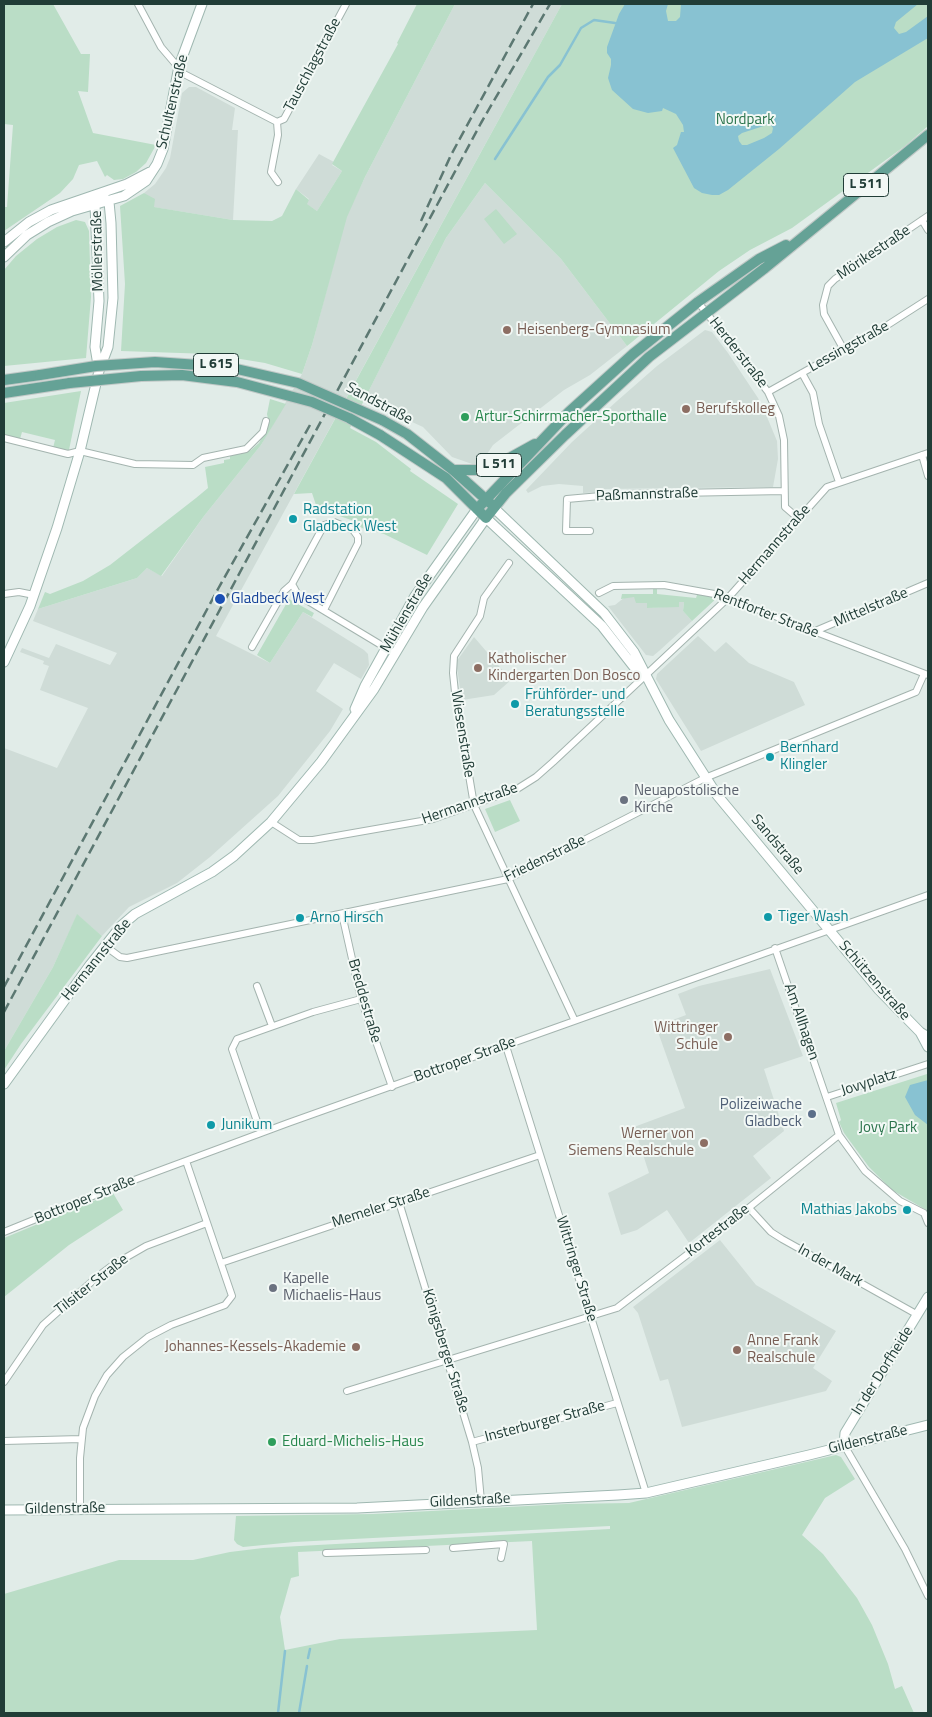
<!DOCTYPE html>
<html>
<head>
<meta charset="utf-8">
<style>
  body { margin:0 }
  #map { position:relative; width:932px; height:1717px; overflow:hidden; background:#e1ece8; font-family:"Titillium Web",sans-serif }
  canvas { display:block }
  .frame { position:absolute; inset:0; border:5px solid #213d37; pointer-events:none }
</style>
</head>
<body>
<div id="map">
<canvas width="932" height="1717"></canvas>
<div class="frame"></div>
</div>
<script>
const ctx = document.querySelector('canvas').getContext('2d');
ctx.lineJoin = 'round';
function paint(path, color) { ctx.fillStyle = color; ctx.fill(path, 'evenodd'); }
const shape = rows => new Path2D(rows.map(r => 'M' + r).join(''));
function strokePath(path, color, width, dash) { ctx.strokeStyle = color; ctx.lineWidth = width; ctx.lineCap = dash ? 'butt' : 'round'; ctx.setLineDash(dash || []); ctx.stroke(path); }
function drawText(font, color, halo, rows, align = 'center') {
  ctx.font = font + ' "Titillium Web",sans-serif'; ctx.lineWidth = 4; ctx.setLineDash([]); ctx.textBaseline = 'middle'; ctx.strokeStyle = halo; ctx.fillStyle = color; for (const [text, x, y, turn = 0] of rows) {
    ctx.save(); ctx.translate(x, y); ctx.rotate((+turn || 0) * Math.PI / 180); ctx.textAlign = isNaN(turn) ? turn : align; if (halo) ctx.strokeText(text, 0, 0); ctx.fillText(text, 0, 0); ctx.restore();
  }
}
const built = shape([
  [455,4,562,4,216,636,270,663,303,612,364,650,368,654,369,665,361,679,334,663,316,691,343,709,330,731,278,796,210,857,177,883,129,907,102,936,77,915,53,967,4,1051,4,748,57,768,88,708,40,690,49,666,43,664,44,661,20,652,22,648,49,658,56,644,110,665,117,653,33,621,38,609,137,578,147,568,162,576,204,516,261,445,302,374,312,345,346,217,365,177],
  [189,87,196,87,235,108,232,130,238,130,233,220,153,207,144,193,155,184,166,168,170,158,182,93],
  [319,154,334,162,332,165,342,171,317,211,306,204,309,199,296,189],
  [485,183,561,259,627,346,590,375,564,390,493,445,481,463,475,465,452,457,423,427,364,400,446,238],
  [705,330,712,332,728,353,758,398,767,417,777,441,778,459,773,487,605,489,605,492,583,493,583,486,559,484,542,486,528,493,526,490,572,442,617,401,657,366],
  [625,597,634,597,647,603,648,608,679,606,679,602,684,602,683,611,692,621,659,651,653,656,646,655,608,606,615,605],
  [698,636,715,652,726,642,749,663,794,682,805,705,701,751,656,679,657,674],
  [474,637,511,680,494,695,462,700,456,662],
  [770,969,803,1056,764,1069,784,1131,753,1156,771,1178,689,1243,667,1210,637,1230,621,1235,608,1193,649,1173,634,1127,685,1108,658,1032,672,1025,670,1021,686,1015,678,994,699,986],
  [720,1240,756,1285,836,1331,813,1368,832,1381,826,1391,682,1427,668,1379,660,1381,638,1313,633,1307]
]);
const green = shape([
  [4,4,53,4,81,54,90,54,88,92,78,91,93,133,156,145,146,163,136,172,123,179,114,180,107,175,105,177,97,161,79,165,73,179,60,193,4,231,4,207,7,207,13,125,4,124],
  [417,4,455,4,365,177,347,217,312,345,302,374,265,363,210,354,121,351,125,284,120,206,144,193,155,199,154,207,233,220,272,221,282,216,296,189,309,200,307,204,317,211,342,171,332,164,398,44,397,43],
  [562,4,928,4,928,126,905,146,792,228,750,250,719,271,627,346,561,259,485,183,446,238,350,428,376,442,411,469,410,471,458,504,427,555,384,534,362,528,354,521,317,508,312,493,294,494],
  [496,209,517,234,504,244,484,219],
  [76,220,85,222,89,231,91,297,86,358,4,366,4,270,16,256,37,239,57,227],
  [81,391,69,450,53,448,55,440,22,432,20,439,4,435,4,403],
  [270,399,286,404,261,445,204,516,161,576,147,568,137,578,38,609,45,592,50,594,83,581,110,565,196,498,208,488,205,467,224,463,224,460,230,459,230,456,251,450,259,443,269,424,267,414],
  [653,588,657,588,657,594,696,598,698,592,718,597,692,621,683,611,684,602,679,602,679,607,647,608,647,603,636,603,634,597,621,599,622,594,653,594],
  [289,599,314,613,312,617,303,612,270,663,257,655],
  [510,800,520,821,495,832,485,809],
  [77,914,102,936,21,1044,4,1070,4,1051,53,967],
  [927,1074,928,1078,928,1211,892,1190,869,1167,844,1133,839,1122,841,1120,836,1103],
  [113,1193,123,1210,69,1245,4,1297,4,1238],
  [836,1455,841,1457,855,1479,825,1498,802,1535,823,1554,857,1598,872,1625,888,1664,895,1689,902,1686,914,1713,4,1713,4,1594,119,1560,193,1560,230,1552,263,1548,610,1529,610,1526,294,1542,243,1547,237,1544,234,1540,236,1516,373,1514,566,1504,629,1503],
  [532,1541,537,1630,340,1639,285,1650,280,1617,291,1578,299,1576,298,1552]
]);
const water = shape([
  [625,4,668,4,666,11,668,21,676,21,680,17,681,4,918,4,896,22,894,28,899,34,906,32,928,16,928,38,855,82,779,149,728,190,719,195,712,195,702,193,694,188,673,148,677,145,681,132,684,132,683,125,676,114,663,108,662,111,648,113,633,109,612,90,608,78,611,65,611,59,607,53,607,47,619,14],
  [770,124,773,128,772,133,764,138,747,145,742,145,739,141,738,136,742,133],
  [928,1080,928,1125,915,1115,905,1097,910,1085]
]);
const stream = shape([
  [495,159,548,77,560,65,581,28,594,20,615,23],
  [308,1658,310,1649],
  [278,1713,285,1651],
  [299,1713,307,1666]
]);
const street = shape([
  [138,4,161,47,184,74,277,122],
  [277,122,284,119,346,4],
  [277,122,278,135,271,172,278,182],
  [922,220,928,230],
  [698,302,768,392,779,416,784,440,785,507,799,519],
  [844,350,824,314,823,305,828,286,835,279,928,216],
  [802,373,813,393,819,424,839,482],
  [768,392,886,326,928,299],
  [4,438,68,454,80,451,135,464,193,465,203,458,246,449,263,432,266,421],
  [922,455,928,476],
  [590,531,566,531,567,499,623,494,784,491],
  [509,563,484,598,480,616,454,656,453,673,455,692,474,805,574,1019],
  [292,584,298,595,396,654],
  [599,593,613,586,664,585,720,595,928,675],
  [4,594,19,592,34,595],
  [813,632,928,583],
  [252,647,284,591,292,584,324,525,334,522,353,530,358,537,358,543,324,610],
  [271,822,299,840,313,840,433,819,517,789,536,777,553,762,728,598,827,487,928,453],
  [342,914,361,999,392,1087],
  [105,946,120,957,127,958,508,879,705,778,916,692,924,674],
  [775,948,839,1135,865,1171,900,1201,924,1213,928,1223],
  [257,986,272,1026],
  [506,1046,646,1493],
  [827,1097,928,1064],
  [261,1133,232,1049,237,1039,313,1012,361,999],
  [399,1202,472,1442,478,1468,481,1501],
  [749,1208,771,1232,782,1239,918,1315],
  [4,1232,110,1189,288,1123,928,895],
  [221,1263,540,1155],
  [4,1382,43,1325,97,1277,113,1265,146,1246,207,1223],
  [347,1391,617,1308,746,1210,839,1135],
  [4,1441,81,1439],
  [472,1442,617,1403],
  [844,1445,905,1549,928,1596],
  [80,1509,80,1458,83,1428,95,1396,107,1375,123,1357,148,1337,171,1325,225,1305,232,1296,186,1161],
  [453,1548,504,1544,501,1558],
  [326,1553,426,1550]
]);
const secondary = shape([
  [98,200,95,205,99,301,95,347,99,371],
  [4,242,29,222,51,210,127,184,150,172],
  [4,257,27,235,48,222,72,211,124,196,146,181,157,164,163,149,179,66,202,4],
  [494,508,604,613,634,652,669,720,717,795,879,990,920,1032,928,1037],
  [4,662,30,606,57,528,80,451,99,371,108,347,113,298,111,223,109,202,100,194],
  [355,709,365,686,415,596,477,509],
  [920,1032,928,1047],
  [4,1084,90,965,121,926,135,914,212,872,234,856,271,822,321,762,374,689,423,607,486,518,602,626,634,667,644,675],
  [844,1445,845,1433,928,1297],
  [4,1510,357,1508,618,1495,646,1493,809,1455,928,1425]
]);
const primary = shape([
  [4,380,40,375],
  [4,393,70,383],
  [382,420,407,434,453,470,490,503],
  [380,435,446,478,486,518,506,493,565,435,649,357,765,268,928,135],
  [453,470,488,470,535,444],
  [477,509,569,412,633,354,698,302,759,259,786,245]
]);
const rail = shape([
  [421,221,451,155,533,4],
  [4,987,218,589,310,425],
  [4,1012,481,123,550,4]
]);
const primaryBridge = shape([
  [40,375,96,366,155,362,228,367,298,383,382,420],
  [70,383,141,376,182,375,237,382,312,402,349,418,380,435]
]);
const markers = [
  [507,330,5,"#8d6e63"],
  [686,409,5,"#8d6e63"],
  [465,417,5,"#2e9e5b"],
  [293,519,5,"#0f9aa8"],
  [220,599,6,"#1a4fb4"],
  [478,668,5,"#8d6e63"],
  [515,704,5,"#0f9aa8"],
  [770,757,5,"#0f9aa8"],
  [624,800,5,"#6b7280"],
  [768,917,5,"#0f9aa8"],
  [300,918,5,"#0f9aa8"],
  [728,1037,5,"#8d6e63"],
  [812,1114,5,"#5c6f8a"],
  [211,1125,5,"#0f9aa8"],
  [704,1143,5,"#8d6e63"],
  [907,1210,5,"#0f9aa8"],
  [273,1288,5,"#6b7280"],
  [356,1347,5,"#8d6e63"],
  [737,1350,5,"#8d6e63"],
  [272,1442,5,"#2e9e5b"]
];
const shields = [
  [866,185,45],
  [216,365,45],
  [499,465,45]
];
const shieldNames = [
  ["L 511",866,185],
  ["L 615",216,365],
  ["L 511",499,465]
];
const streetNames = [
  ["Tauschlagstraße",313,65,-62],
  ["Schultenstraße",173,102,-77],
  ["Möllerstraße",98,251,-91],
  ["Mörikestraße",874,253,-34],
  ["Lessingstraße",849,347,-29],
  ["Herderstraße",738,353,52],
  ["Sandstraße",379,404,28],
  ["Paßmannstraße",647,495,-2],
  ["Hermannstraße",775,545,-49],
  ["Mittelstraße",871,608,-23],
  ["Mühlenstraße",407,613,-60],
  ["Rentforter Straße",766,614,21],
  ["Wiesenstraße",462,734,81],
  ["Hermannstraße",470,804,-19],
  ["Sandstraße",777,845,50],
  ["Friedenstraße",545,859,-26],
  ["Hermannstraße",97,960,-51],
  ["Schützenstraße",874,981,49],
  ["Breddestraße",364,1001,74],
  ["Am Allhagen",801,1022,71],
  ["Bottroper Straße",465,1060,-20],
  ["Jovyplatz",869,1083,-18],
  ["Bottroper Straße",85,1200,-22],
  ["Memeler Straße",381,1208,-18],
  ["Kortestraße",718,1231,-38],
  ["In der Mark",830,1266,29],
  ["Wittringer Straße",576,1269,73],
  ["Tilsiter Straße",92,1285,-38],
  ["Königsberger Straße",445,1351,73],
  ["In der Dorfheide",883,1371,-58],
  ["Insterburger Straße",545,1422,-15],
  ["Gildenstraße",868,1440,-14],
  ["Gildenstraße",470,1501,-3],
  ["Gildenstraße",65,1509,-1]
];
const parkNames = [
  ["Nordpark",745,120],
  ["Jovy Park",888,1128]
];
const educationNames = [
  ["Heisenberg-Gymnasium",517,330],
  ["Berufskolleg",696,409],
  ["Katholischer",488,659],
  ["Kindergarten Don Bosco",488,676],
  ["Wittringer",718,1028,"right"],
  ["Schule",718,1045,"right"],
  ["Werner von",694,1134,"right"],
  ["Siemens Realschule",694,1151,"right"],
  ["Anne Frank",747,1341],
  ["Realschule",747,1358],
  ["Johannes-Kessels-Akademie",346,1347,"right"]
];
const leisureNames = [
  ["Artur-Schirrmacher-Sporthalle",475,417],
  ["Eduard-Michelis-Haus",282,1442]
];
const cultureNames = [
  ["Radstation",303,510],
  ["Gladbeck West",303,527],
  ["Frühförder- und",525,695],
  ["Beratungsstelle",525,712],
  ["Bernhard",780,748],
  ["Klingler",780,765],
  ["Tiger Wash",778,917],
  ["Arno Hirsch",310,918],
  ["Junikum",221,1125],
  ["Mathias Jakobs",897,1210,"right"]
];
const transitNames = [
  ["Gladbeck West",231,599]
];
const worshipNames = [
  ["Neuapostolische",634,791],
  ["Kirche",634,808],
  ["Kapelle",283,1279],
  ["Michaelis-Haus",283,1296]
];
const serviceNames = [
  ["Polizeiwache",802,1105],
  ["Gladbeck",802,1122]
];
paint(built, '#cfdcd7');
paint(green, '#baddc6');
paint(water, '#88c2d2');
strokePath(stream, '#88c2d2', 2.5);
strokePath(street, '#a4b4af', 8);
strokePath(secondary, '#9fb8b1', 11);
strokePath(primary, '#c1c9c7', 12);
strokePath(street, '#fff', 6);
strokePath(secondary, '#fff', 9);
strokePath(primary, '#65a296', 10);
strokePath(rail, '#5c7872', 2.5, [10, 5]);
strokePath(primaryBridge, '#c1c9c7', 12, []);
strokePath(primaryBridge, '#65a296', 10);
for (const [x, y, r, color] of markers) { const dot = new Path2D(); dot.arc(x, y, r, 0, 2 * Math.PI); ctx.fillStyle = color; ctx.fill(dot); strokePath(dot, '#f2f8f5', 2); }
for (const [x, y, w] of shields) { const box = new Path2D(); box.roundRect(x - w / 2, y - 11.5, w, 23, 4); ctx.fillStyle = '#f2f8f5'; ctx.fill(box); strokePath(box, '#213d37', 1); }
drawText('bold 14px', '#213d37', null, shieldNames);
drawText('15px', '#213d37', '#f2f8f5', streetNames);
drawText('15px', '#2b744c', '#f2f8f5', parkNames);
drawText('15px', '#785e54', '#f2f8f5', educationNames, 'left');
drawText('15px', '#27864d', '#f2f8f5', leisureNames, 'left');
drawText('15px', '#0d838f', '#f2f8f5', cultureNames, 'left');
drawText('15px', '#164399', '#f2f8f5', transitNames, 'left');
drawText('15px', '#5b616d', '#f2f8f5', worshipNames, 'left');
drawText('15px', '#4e5e75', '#f2f8f5', serviceNames, 'right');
</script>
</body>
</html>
